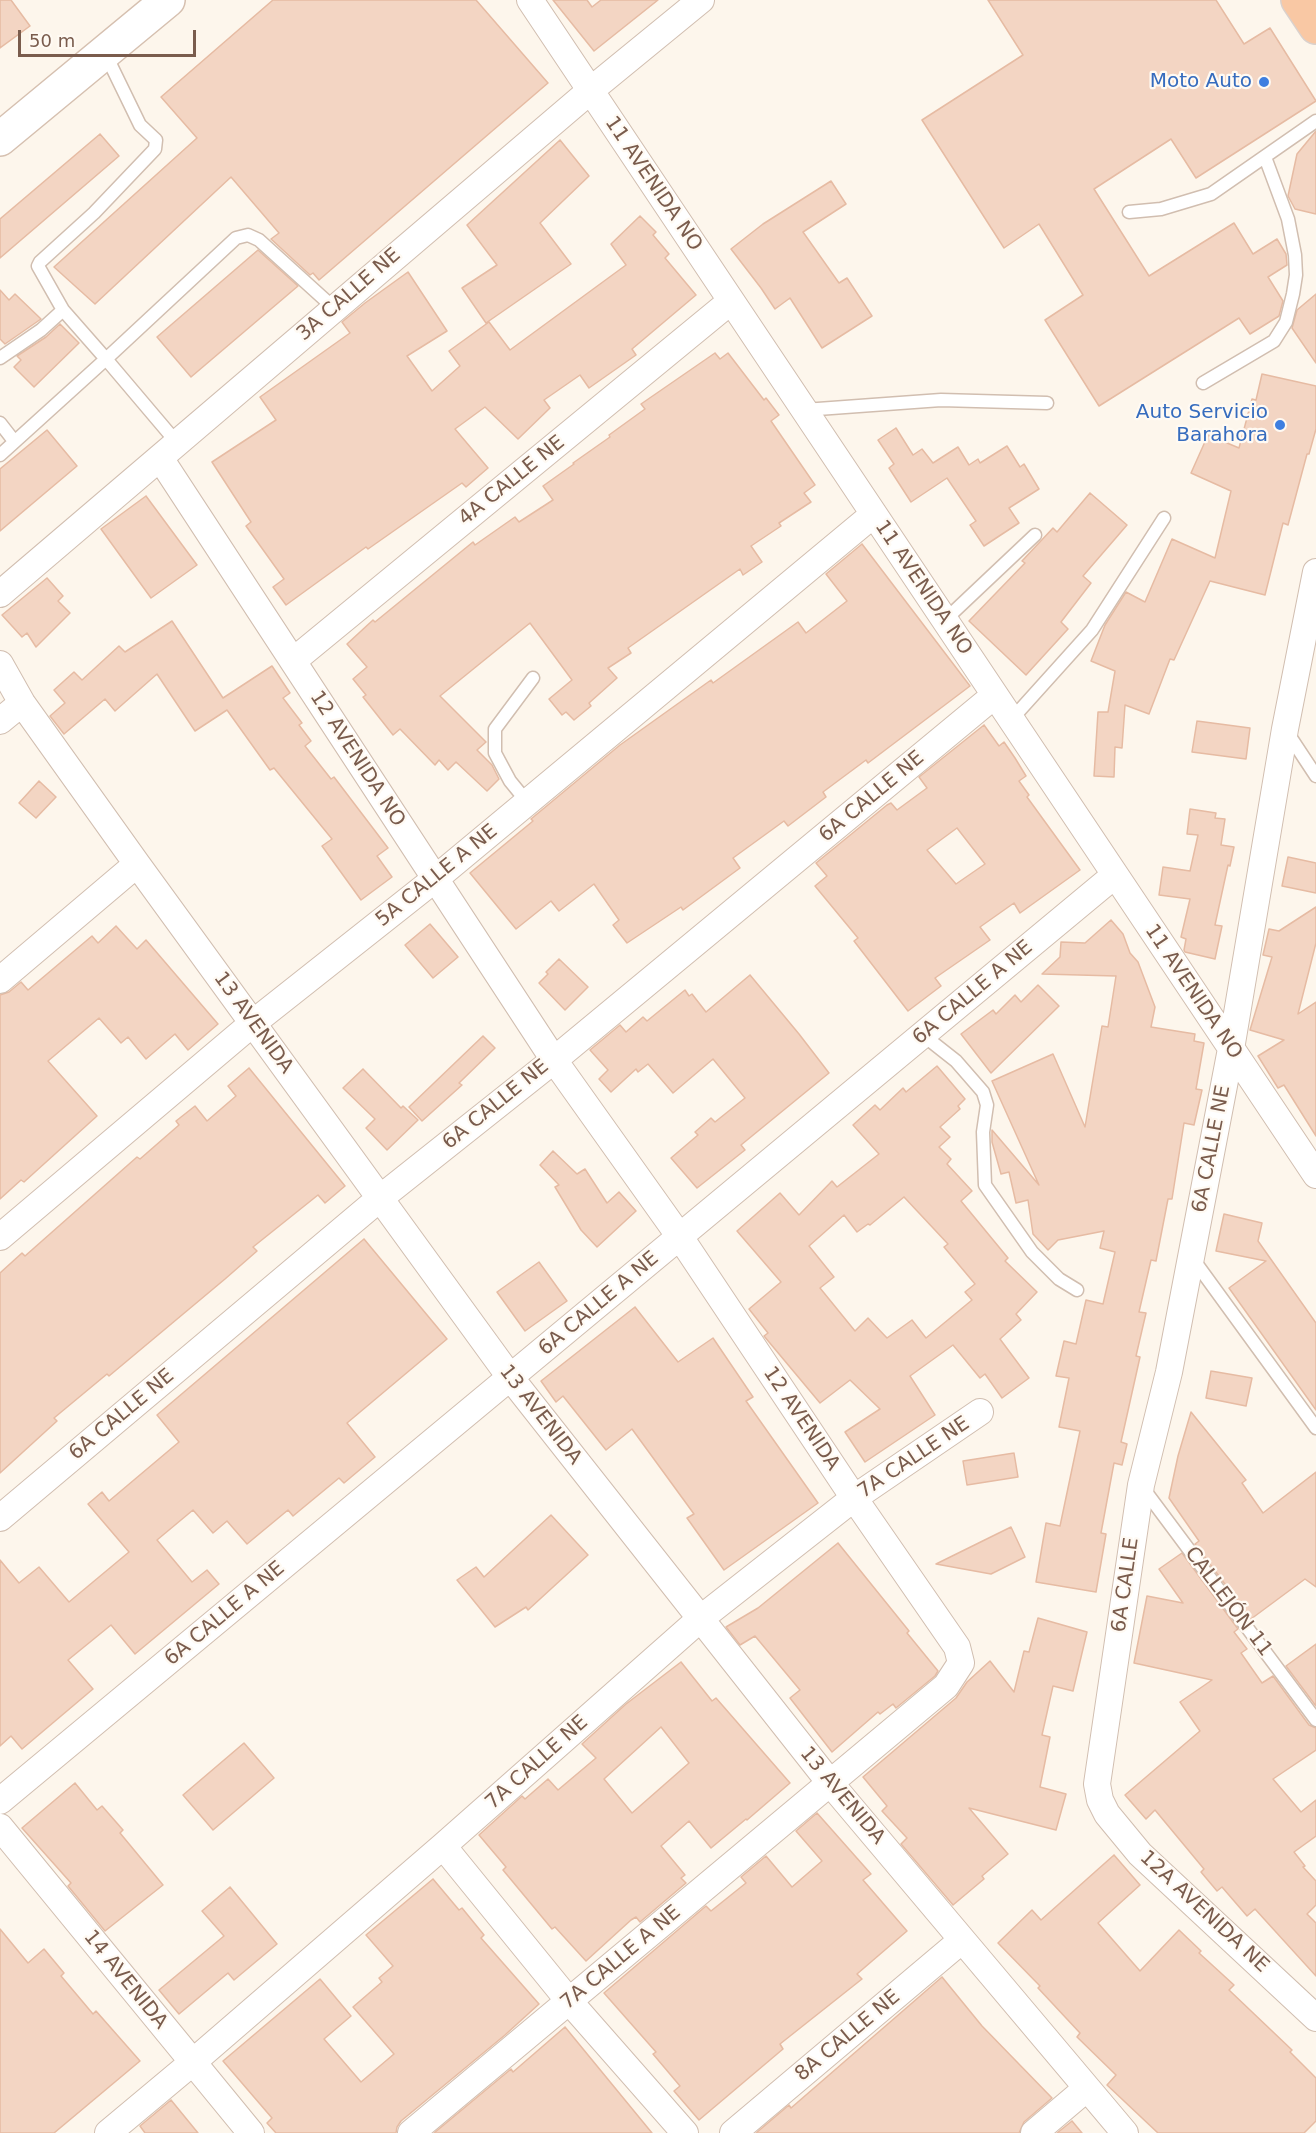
<!DOCTYPE html>
<html>
<head>
<meta charset="utf-8">
<style>
  body { margin:0 }
  #map { position:relative; width:1316px; height:2133px; overflow:hidden; background:#fdf6ec; font-family:"DejaVu Sans",sans-serif }
  canvas { display:block }
  .scale { position:absolute; left:18px; top:30px; width:178px; height:27px; box-sizing:border-box; border:3px solid #7a5c4d; border-top:0; padding-left:8px; font-size:18px; line-height:21px; white-space:nowrap; color:#7a5c4d; -webkit-text-stroke:4px #fffaf3; paint-order:stroke }
</style>
</head>
<body>
<div id="map">
<canvas width="1316" height="2133"></canvas>
<div class="scale">50 m</div>
</div>
<script>
const ctx = document.querySelector('canvas').getContext('2d');
ctx.lineJoin = 'round';
function paint(path, color) { ctx.fillStyle = color; ctx.fill(path, 'evenodd'); }
const shape = rows => new Path2D(rows.map(r => 'M' + r).join(''));
function strokePath(path, color, width, dash) { ctx.strokeStyle = color; ctx.lineWidth = width; ctx.lineCap = dash ? 'butt' : 'round'; ctx.setLineDash(dash || []); ctx.stroke(path); }
function drawText(font, color, halo, rows, align = 'center') {
  ctx.font = font + ' "DejaVu Sans",sans-serif'; ctx.lineWidth = 4.5; ctx.setLineDash([]); ctx.textBaseline = 'middle'; ctx.strokeStyle = halo; ctx.fillStyle = color; for (const [text, x, y, turn = 0] of rows) {
    ctx.save(); ctx.translate(x, y); ctx.rotate((+turn || 0) * Math.PI / 180); ctx.textAlign = isNaN(turn) ? turn : align; if (halo) ctx.strokeText(text, 0, 0); ctx.fillText(text, 0, 0); ctx.restore();
  }
}
const building = shape([
  [0,0,11,0,30,26,0,48,0,0],
  [273,0,476,0,548,83,319,280,313,273,310,275,271,239,279,233,231,177,95,304,54,267,197,138,161,97,273,0],
  [553,0,587,0,592,7,601,0,658,0,594,51,553,0],
  [988,0,1216,0,1244,44,1270,28,1316,101,1196,178,1171,139,1094,189,1149,276,1234,223,1253,254,1277,239,1286,254,1287,265,1268,277,1283,301,1279,316,1250,334,1239,318,1099,406,1045,320,1083,295,1039,224,1004,248,922,120,1023,55,988,0],
  [1316,131,1316,214,1295,209,1288,196,1297,154,1316,131],
  [100,134,119,156,0,258,0,219,100,134],
  [560,140,589,176,540,223,571,264,486,323,462,288,497,265,467,225,560,140],
  [831,181,846,204,803,232,839,283,847,278,872,316,822,348,790,298,775,309,761,288,731,249,763,224,831,181],
  [640,216,656,232,653,235,669,254,665,258,696,295,632,349,636,355,589,388,580,375,544,400,550,408,518,439,485,407,455,429,488,468,466,487,462,483,368,549,366,547,286,605,273,587,284,579,246,526,251,522,212,462,276,420,260,397,350,333,342,322,365,303,408,272,447,331,407,356,432,391,460,366,449,351,489,322,510,350,626,265,611,244,640,216],
  [258,250,298,286,191,377,157,337,258,250],
  [0,290,9,300,15,294,41,319,5,344,0,339,0,290],
  [1316,294,1316,363,1292,328,1297,310,1316,294],
  [60,324,79,343,34,387,14,367,21,360,17,356,46,337,60,324],
  [715,353,720,359,728,353,764,400,766,398,779,415,771,421,815,485,804,493,811,502,779,523,781,526,751,546,762,562,743,575,740,569,628,648,631,653,608,668,617,678,589,703,591,706,574,720,566,712,562,715,549,699,572,680,530,623,440,696,486,742,477,750,492,765,499,779,487,791,456,762,448,770,439,760,435,765,400,729,393,735,363,697,366,695,353,679,367,667,347,644,373,620,375,622,473,542,475,545,515,517,519,522,553,500,543,486,574,464,573,463,610,437,609,435,645,409,641,404,715,353],
  [1262,374,1316,386,1316,429,1309,454,1307,454,1288,525,1283,523,1265,595,1210,581,1174,660,1170,659,1149,714,1125,705,1122,748,1115,747,1114,777,1094,776,1098,712,1108,712,1115,671,1091,661,1105,625,1126,592,1145,602,1172,539,1215,558,1231,491,1191,473,1208,435,1239,448,1252,399,1256,400,1262,374],
  [896,428,913,455,922,449,933,463,958,447,969,465,978,459,980,463,1007,446,1020,467,1024,464,1039,489,1009,508,1019,523,984,546,970,525,976,521,947,478,911,502,889,468,894,464,878,440,896,428],
  [47,430,77,466,0,531,0,469,47,430],
  [1090,493,1127,525,1083,576,1091,583,1061,622,1068,629,1026,675,969,621,1025,563,1022,561,1053,528,1057,532,1090,493],
  [146,496,197,565,151,598,101,529,146,496],
  [862,544,970,686,868,763,866,760,823,792,826,797,788,826,784,821,733,858,740,868,683,910,681,907,627,943,613,925,619,920,594,884,559,911,551,901,516,929,470,873,533,821,531,819,620,745,711,680,713,683,798,622,806,633,847,601,826,574,862,544],
  [47,578,63,596,58,601,70,613,36,647,27,633,22,637,2,615,47,578],
  [172,621,223,698,272,666,290,693,283,698,302,723,299,725,311,741,305,746,331,779,334,777,388,848,377,856,392,877,361,900,322,846,332,839,274,768,270,770,227,710,195,731,157,674,115,711,105,699,64,734,50,716,65,703,54,690,74,672,82,680,119,646,125,652,172,621],
  [1197,721,1250,728,1246,759,1192,752,1197,721],
  [984,725,999,746,1004,742,1015,758,1026,776,1019,781,1029,795,1027,797,1080,870,1020,913,1014,903,980,927,990,940,935,978,941,986,908,1011,854,941,858,938,815,886,827,876,816,863,887,805,891,803,897,810,927,788,919,777,984,725],
  [957,828,985,864,956,884,927,850,957,828],
  [39,781,56,797,36,818,19,803,39,781],
  [1190,809,1216,813,1215,818,1225,819,1221,845,1234,847,1230,866,1228,865,1215,925,1222,926,1215,959,1185,952,1184,950,1186,939,1181,937,1190,899,1159,895,1163,867,1190,871,1198,835,1187,834,1190,809],
  [1288,857,1316,863,1316,893,1282,886,1288,857],
  [1316,907,1316,943,1298,1014,1316,1002,1316,1136,1284,1085,1278,1088,1258,1056,1284,1040,1250,1030,1272,957,1263,955,1269,929,1279,931,1316,907],
  [1111,920,1123,934,1130,953,1138,962,1155,1007,1151,1027,1195,1034,1194,1041,1204,1043,1196,1089,1202,1090,1194,1125,1184,1123,1172,1199,1168,1199,1156,1261,1151,1260,1139,1312,1146,1313,1136,1356,1140,1357,1121,1442,1127,1444,1122,1465,1114,1463,1101,1533,1106,1534,1096,1592,1036,1582,1046,1523,1060,1526,1080,1431,1059,1427,1069,1378,1056,1376,1064,1341,1076,1344,1086,1300,1103,1304,1115,1252,1100,1248,1104,1231,1058,1240,1048,1250,1033,1234,1028,1200,1016,1203,1009,1172,1001,1174,992,1142,992,1130,1039,1185,992,1081,1053,1054,1085,1127,1102,1026,1108,1027,1116,976,1042,974,1060,957,1061,942,1085,943,1111,920],
  [430,924,458,957,433,978,405,945,430,924],
  [116,926,137,949,146,940,218,1024,188,1050,175,1034,146,1059,128,1037,121,1043,99,1018,48,1061,97,1116,24,1182,21,1180,0,1199,0,995,9,992,21,982,28,990,92,936,98,943,116,926],
  [559,959,588,987,565,1010,539,983,548,974,546,972,559,959],
  [750,975,799,1034,829,1073,741,1145,745,1150,697,1188,671,1158,698,1135,695,1132,711,1118,715,1122,745,1098,713,1059,673,1093,648,1064,638,1072,636,1069,611,1092,599,1079,608,1070,590,1050,620,1025,626,1032,643,1017,647,1021,685,990,689,996,692,994,706,1012,750,975],
  [1038,985,1059,1006,991,1073,961,1034,993,1010,996,1014,1015,995,1021,1002,1038,985],
  [483,1036,495,1048,459,1083,462,1085,422,1121,409,1107,483,1036],
  [937,1066,965,1099,958,1106,960,1109,940,1127,950,1137,939,1147,951,1159,947,1164,972,1191,961,1201,1008,1258,1005,1261,1037,1292,1016,1314,1021,1320,1000,1339,1029,1378,1002,1398,985,1374,980,1378,953,1345,910,1376,935,1415,865,1462,845,1432,880,1409,850,1380,820,1403,764,1336,768,1333,749,1309,781,1282,737,1231,780,1193,799,1215,832,1181,837,1187,879,1154,853,1125,875,1105,880,1110,903,1088,906,1092,937,1066],
  [904,1197,948,1244,944,1247,975,1284,965,1292,972,1300,926,1338,912,1320,887,1338,868,1318,855,1331,820,1288,834,1277,809,1246,844,1215,857,1232,868,1224,870,1225,904,1197],
  [249,1068,345,1186,325,1203,318,1195,253,1247,257,1251,225,1279,109,1376,107,1374,54,1418,57,1421,0,1473,0,1273,22,1253,25,1256,137,1157,140,1159,179,1125,176,1121,195,1106,207,1121,236,1096,228,1086,249,1068],
  [363,1069,401,1108,403,1106,418,1120,387,1150,366,1128,375,1119,343,1088,363,1069],
  [553,1151,577,1174,585,1169,607,1203,619,1192,636,1211,597,1247,581,1230,555,1187,559,1185,540,1165,553,1151],
  [1224,1214,1262,1223,1258,1241,1316,1323,1316,1410,1229,1288,1266,1261,1216,1251,1224,1214],
  [364,1239,447,1339,347,1423,375,1457,344,1483,339,1478,293,1516,288,1510,247,1544,227,1521,213,1533,193,1510,157,1540,192,1582,207,1570,219,1584,135,1654,111,1625,68,1660,93,1689,22,1749,11,1736,0,1746,0,1560,19,1583,39,1567,69,1602,129,1552,88,1504,102,1492,109,1501,179,1442,157,1415,364,1239],
  [539,1262,567,1301,525,1331,497,1292,539,1262],
  [635,1307,678,1362,713,1338,753,1397,746,1401,818,1503,724,1570,687,1518,694,1514,632,1429,606,1450,563,1396,556,1402,541,1381,635,1307],
  [1211,1371,1252,1378,1246,1406,1206,1398,1211,1371],
  [1191,1412,1246,1480,1242,1483,1263,1513,1316,1472,1316,1587,1305,1579,1251,1619,1195,1544,1199,1541,1169,1498,1178,1456,1191,1412],
  [1014,1453,1018,1477,967,1485,963,1461,1014,1453],
  [551,1515,588,1555,528,1610,526,1607,495,1627,457,1580,476,1567,484,1577,551,1515],
  [1011,1527,1025,1557,991,1574,936,1564,1011,1527],
  [838,1543,909,1631,907,1633,938,1671,935,1676,896,1708,893,1704,880,1714,878,1712,832,1752,790,1698,800,1690,755,1636,740,1645,726,1627,758,1608,838,1543],
  [1182,1553,1238,1629,1234,1632,1247,1649,1241,1653,1262,1683,1273,1676,1309,1725,1316,1728,1316,1750,1273,1779,1301,1812,1316,1800,1316,1836,1294,1852,1305,1866,1303,1867,1316,1881,1316,1905,1307,1914,1316,1923,1316,1976,1255,1909,1247,1916,1222,1887,1217,1891,1201,1872,1204,1869,1155,1810,1146,1819,1125,1795,1200,1731,1180,1702,1212,1680,1134,1663,1147,1596,1183,1603,1159,1569,1182,1553],
  [1038,1618,1087,1632,1073,1691,1053,1686,1042,1735,1050,1737,1040,1787,1066,1794,1056,1830,969,1808,1008,1854,982,1876,984,1879,953,1905,901,1844,907,1838,882,1811,887,1806,863,1777,956,1698,967,1682,990,1661,1014,1692,1024,1651,1029,1652,1038,1618],
  [1316,1644,1316,1706,1286,1666,1316,1644],
  [681,1662,712,1701,716,1698,790,1783,747,1820,746,1819,711,1848,689,1821,661,1846,685,1875,681,1878,686,1883,640,1922,636,1917,631,1920,586,1961,555,1927,552,1929,503,1870,506,1867,479,1835,522,1796,525,1799,548,1779,558,1790,596,1758,582,1744,626,1704,681,1662],
  [661,1727,689,1763,632,1813,604,1779,661,1727],
  [244,1743,274,1778,213,1830,183,1795,244,1743],
  [75,1783,97,1810,102,1806,123,1830,120,1833,163,1885,105,1931,68,1886,71,1883,22,1828,75,1783],
  [817,1813,871,1874,863,1880,907,1931,857,1974,862,1979,780,2044,783,2049,699,2120,674,2091,680,2086,653,2054,656,2052,604,1993,706,1906,711,1911,746,1883,741,1877,766,1856,792,1887,822,1861,796,1831,817,1813],
  [1114,1855,1140,1885,1098,1923,1140,1971,1179,1930,1201,1951,1199,1953,1234,1985,1229,1990,1292,2050,1290,2052,1316,2078,1316,2121,1304,2133,1158,2133,1107,2085,1116,2075,1077,2037,1080,2033,1038,1988,1040,1986,998,1943,1032,1910,1041,1920,1114,1855],
  [433,1879,459,1910,462,1908,484,1935,481,1938,539,2004,505,2035,401,2121,397,2127,396,2133,276,2133,267,2123,272,2118,223,2061,320,1979,351,2016,324,2039,361,2082,394,2054,353,2007,382,1982,379,1978,393,1966,366,1935,433,1879],
  [230,1887,277,1944,234,1980,228,1973,179,2014,159,1990,224,1936,202,1911,230,1887],
  [0,1929,28,1963,44,1949,64,1973,61,1976,93,2014,96,2011,140,2061,54,2133,0,2133,0,1929],
  [942,1977,982,2026,1052,2098,1024,2122,1019,2133,756,2133,789,2105,791,2108,942,1977],
  [565,2027,652,2133,434,2133,511,2069,513,2072,565,2027],
  [171,2100,198,2133,145,2133,140,2126,171,2100],
  [1072,2121,1082,2133,1057,2133,1072,2121]
]);
const service = shape([
  [1129,212,1161,209,1211,194,1316,121],
  [63,310,106,359,236,238,248,235,259,240,334,308],
  [0,358,41,330,63,310,38,266,40,262,94,213,155,149,156,140,140,125,105,53],
  [1203,383,1274,341,1286,322,1293,294,1296,275,1295,255,1288,219,1265,157],
  [804,410,941,400,1047,403],
  [0,423,14,441],
  [0,455,106,359,178,444],
  [945,620,1035,535],
  [1011,720,1092,630,1164,518],
  [1287,732,1316,776],
  [528,803,510,781,495,753,495,729,533,678],
  [923,1035,956,1061,983,1092,987,1105,983,1132,985,1185,1032,1252,1059,1279,1077,1290],
  [1193,1259,1316,1428],
  [1143,1488,1316,1720]
]);
const minor = shape([
  [530,0,1316,1175],
  [160,458,554,1060,680,1237,854,1498,957,1647,961,1663,946,1686,411,2133],
  [1316,572,1285,729,1231,1049,1169,1372,1141,1485,1097,1784,1100,1800,1107,1814,1140,1854,1316,2018],
  [0,594,591,90,701,0],
  [293,661,731,301],
  [0,664,22,703,137,864,510,1377,831,1784,1125,2133],
  [0,721,22,703],
  [0,980,137,864],
  [0,1237,253,1023,435,879,874,514],
  [0,1518,379,1199,554,1060,995,695],
  [0,1801,1115,875],
  [0,1827,251,2133],
  [443,1846,569,2001,685,2133],
  [108,2133,193,2062,443,1846,700,1619,854,1498,980,1412],
  [733,2133,962,1940],
  [1034,2133,1087,2088]
]);
const secondary = shape([
  [0,139,168,0]
]);
const trunk = shape([
  [1298,0,1316,27]
]);
const markers = [
  [1264,82,6,"#3f7fe0"],
  [1280,425,6,"#3f7fe0"]
];
const shopNames = [
  ["Moto Auto",1252,82],
  ["Auto Servicio",1268,413],
  ["Barahora",1268,436]
];
const streetNames = [
  ["11 AVENIDA NO",653,184,56],
  ["3A CALLE NE",349,295,-41],
  ["4A CALLE NE",512,481,-39],
  ["11 AVENIDA NO",923,588,56],
  ["12 AVENIDA NO",357,759,57],
  ["6A CALLE NE",872,797,-40],
  ["5A CALLE A NE",437,876,-39],
  ["11 AVENIDA NO",1193,992,56],
  ["6A CALLE A NE",973,993,-40],
  ["13 AVENIDA",253,1023,54],
  ["6A CALLE NE",496,1105,-39],
  ["6A CALLE NE",1212,1149,-79],
  ["6A CALLE A NE",599,1304,-40],
  ["6A CALLE NE",122,1415,-40],
  ["13 AVENIDA",540,1415,52],
  ["12 AVENIDA",801,1419,56],
  ["7A CALLE NE",914,1458,-34],
  ["6A CALLE",1126,1585,-82],
  ["CALLEJÓN 11",1228,1602,53],
  ["6A CALLE A NE",225,1614,-40],
  ["7A CALLE NE",537,1763,-42],
  ["13 AVENIDA",842,1796,50],
  ["12A AVENIDA NE",1204,1912,43],
  ["7A CALLE A NE",621,1958,-40],
  ["14 AVENIDA",125,1980,51],
  ["8A CALLE NE",848,2036,-40]
];
paint(building, '#f3d5c3');
strokePath(building, '#e6bba3', 1.5);
strokePath(service, '#d1beb0', 15);
strokePath(minor, '#d1beb0', 28);
strokePath(secondary, '#d6c0b0', 36);
strokePath(trunk, '#dad1cd', 36);
strokePath(service, '#fff', 12);
strokePath(minor, '#fff', 26);
strokePath(secondary, '#fff', 33);
strokePath(trunk, '#f9c8a4', 33);
for (const [x, y, r, color] of markers) { const dot = new Path2D(); dot.arc(x, y, r, 0, 2 * Math.PI); ctx.fillStyle = color; ctx.fill(dot); strokePath(dot, '#fffaf3', 2); }
drawText('20px', '#366cbe', '#fffaf3', shopNames, 'right');
drawText('20px', '#7a5c4d', '#fffaf3', streetNames);
</script>
</body>
</html>
